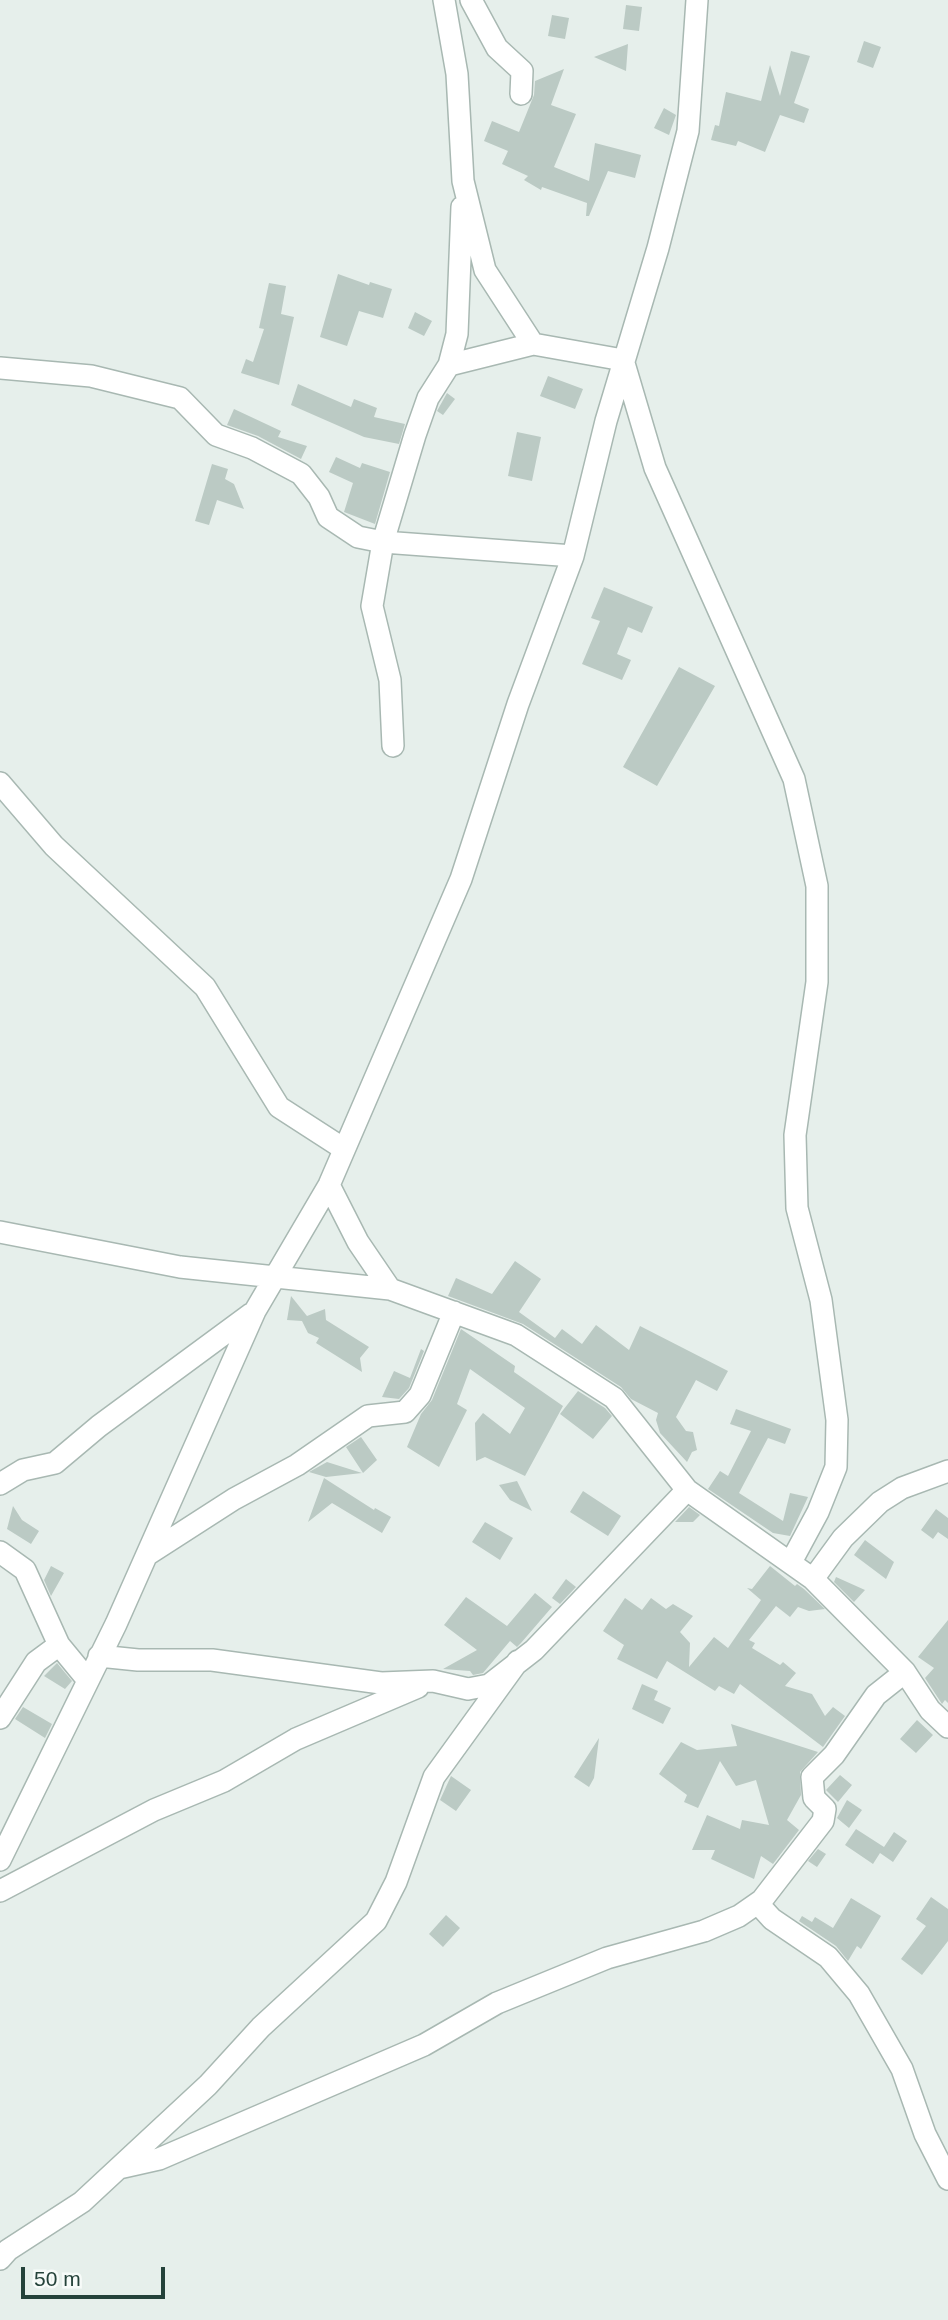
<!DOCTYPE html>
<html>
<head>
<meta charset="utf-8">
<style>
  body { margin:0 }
  #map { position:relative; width:948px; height:2320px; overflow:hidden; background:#e6efeb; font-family:Helvetica,sans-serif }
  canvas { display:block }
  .scale { position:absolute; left:21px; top:2267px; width:144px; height:32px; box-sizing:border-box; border:4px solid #24423a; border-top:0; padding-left:9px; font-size:21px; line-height:24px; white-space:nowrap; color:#24423a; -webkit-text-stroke:5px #f7fbf9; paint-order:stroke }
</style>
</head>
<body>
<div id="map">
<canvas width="948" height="2320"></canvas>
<div class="scale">50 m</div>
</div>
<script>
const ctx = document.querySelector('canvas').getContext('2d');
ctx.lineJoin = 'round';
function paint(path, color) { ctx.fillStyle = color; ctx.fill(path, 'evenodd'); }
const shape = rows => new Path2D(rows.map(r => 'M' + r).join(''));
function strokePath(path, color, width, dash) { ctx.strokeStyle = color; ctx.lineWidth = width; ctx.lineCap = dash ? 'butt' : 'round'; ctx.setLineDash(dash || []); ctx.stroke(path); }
const building = shape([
  [626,5,642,7,639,31,623,29],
  [552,15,569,18,565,39,548,36],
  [864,41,881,47,873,68,857,62],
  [628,44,626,71,594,57],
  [791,51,810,56,794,103,809,109,804,123,780,115,765,152,738,141,736,146,711,140,715,125,719,126,726,92,761,101,770,65,780,96],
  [564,69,551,105,576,114,554,167,589,181,595,143,641,155,635,178,608,171,589,216,586,216,587,203,542,187,541,190,524,180,528,176,502,164,508,151,484,141,492,121,519,132,534,95,535,81],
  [664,108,676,115,669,135,654,128],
  [338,274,369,285,370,282,392,289,383,318,359,311,347,346,320,337],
  [269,283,286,286,281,314,294,317,279,385,241,373,246,359,253,362,264,329,259,328],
  [415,312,432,321,424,336,408,328],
  [548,376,583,389,575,409,540,396],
  [298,384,351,407,354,399,377,408,374,417,405,424,399,444,364,437,291,405],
  [447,393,455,399,443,415,437,411],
  [234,409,281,431,278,437,307,446,301,459,258,436,227,425],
  [517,432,541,437,532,481,508,476],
  [336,457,360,468,362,463,390,472,375,524,344,512,353,483,329,472],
  [212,464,228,469,225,479,234,484,244,509,217,500,209,525,195,521],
  [604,587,653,607,642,633,628,627,617,654,631,660,622,680,582,664,600,621,591,618],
  [679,667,715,686,657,786,623,767],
  [515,1261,541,1279,519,1312,555,1338,562,1329,582,1344,596,1325,629,1350,640,1326,728,1371,717,1391,696,1380,676,1417,686,1431,693,1432,697,1450,692,1452,687,1462,660,1433,656,1420,658,1413,631,1399,621,1387,523,1324,448,1296,456,1278,492,1294],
  [291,1296,307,1316,325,1309,326,1320,369,1347,360,1358,362,1372,316,1343,319,1338,308,1333,302,1321,287,1320],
  [461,1329,515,1366,514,1372,563,1406,525,1476,485,1457,476,1461,475,1423,483,1413,510,1434,525,1408,470,1369,457,1404,467,1410,439,1467,407,1447,421,1414,432,1400],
  [421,1349,424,1351,409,1388,399,1399,382,1397,394,1371,410,1378],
  [578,1391,605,1408,612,1416,593,1439,560,1414],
  [736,1409,791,1429,785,1444,768,1438,739,1493,783,1521,790,1493,808,1497,790,1536,773,1533,708,1489,720,1471,728,1476,751,1431,730,1424],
  [361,1437,377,1460,363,1473,346,1447],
  [327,1462,362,1473,326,1477,309,1472],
  [324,1478,374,1510,375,1508,391,1517,382,1533,332,1503,308,1522],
  [517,1481,532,1511,510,1500,499,1485],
  [583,1491,621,1516,608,1536,570,1512],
  [13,1506,22,1520,39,1531,31,1544,7,1529],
  [689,1507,700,1515,693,1522,675,1522],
  [936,1509,948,1518,948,1539,938,1532,933,1539,921,1530],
  [485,1522,513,1538,500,1560,472,1542],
  [865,1540,894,1562,886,1579,854,1555],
  [51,1566,64,1573,51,1596,44,1580],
  [770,1566,795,1586,797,1584,804,1589,825,1609,809,1611,798,1607,790,1617,776,1606,749,1640,755,1643,752,1648,780,1665,783,1662,796,1673,785,1686,812,1694,825,1716,833,1707,845,1716,823,1747,740,1684,734,1694,719,1686,715,1691,667,1661,657,1679,617,1659,624,1645,603,1631,625,1598,642,1610,651,1598,666,1609,673,1604,693,1616,680,1632,690,1643,689,1667,714,1637,728,1648,761,1600,747,1588,752,1589],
  [836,1577,865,1590,854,1602,834,1582],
  [566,1579,576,1587,560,1604,552,1598],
  [535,1593,552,1607,521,1643,517,1647,510,1641,483,1673,473,1675,470,1671,443,1669,477,1650,444,1625,466,1597,507,1626],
  [948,1620,948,1703,945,1700,942,1704,925,1678,934,1668,918,1657],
  [57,1663,72,1681,65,1689,44,1676],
  [642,1684,658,1691,654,1700,671,1708,663,1724,632,1709],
  [23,1707,52,1724,45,1738,15,1719],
  [917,1720,933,1735,916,1753,900,1739],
  [731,1724,818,1752,800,1772,801,1795,787,1820,799,1830,773,1864,761,1856,754,1879,711,1859,715,1850,692,1850,707,1815,740,1829,742,1820,769,1825,756,1780,736,1786,720,1761,698,1808,684,1802,687,1795,659,1774,681,1742,697,1750,737,1746],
  [599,1738,594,1778,589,1787,574,1777],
  [840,1775,852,1785,838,1802,826,1790],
  [451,1776,471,1790,456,1811,440,1800],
  [847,1800,862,1810,849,1828,837,1818],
  [856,1829,884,1847,894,1832,907,1841,893,1862,880,1853,873,1864,845,1845],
  [818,1849,826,1854,817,1867,808,1861],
  [931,1897,948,1909,948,1941,922,1975,901,1959,926,1926,916,1919],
  [851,1898,881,1916,861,1949,857,1946,848,1961,836,1946,799,1921,802,1916,812,1922,815,1917,833,1928],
  [446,1915,460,1928,443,1947,429,1934]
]);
const minor = shape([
  [444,0,457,74,463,181,485,270,533,344,623,360,655,468,794,779,817,886,817,982,795,1135,797,1208,821,1300,837,1420,836,1467,818,1512,791,1562],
  [471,0,497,48,522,71,521,94],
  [449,365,533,344],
  [0,368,91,376,180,398,216,435,252,448,301,474,319,497,328,517,358,537,383,542,573,556],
  [393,746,390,680,372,606,383,542,415,435,428,398,449,365,457,334,462,207],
  [0,783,54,846,205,987,279,1107,344,1149],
  [329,1185,358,1242,390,1289],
  [0,1232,180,1267,390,1289,516,1335,614,1398,687,1490,813,1579,905,1672,930,1710,948,1727],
  [0,1484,23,1470,55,1463,99,1426,251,1314],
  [0,1552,25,1570,59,1645,87,1679],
  [147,1555,234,1499,297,1465,368,1416,405,1412,420,1395,454,1312],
  [813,1579,843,1538,880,1502,902,1488,948,1471],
  [99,1656,138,1660,212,1660,381,1683,433,1681,468,1689,489,1685,534,1650,687,1490],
  [0,1718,36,1662,59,1645],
  [0,1860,116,1624,255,1311,329,1185,461,879,518,704,573,556,606,421,658,248,688,131,697,0],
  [0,1891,154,1810,224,1781,296,1739,418,1687],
  [762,1900,762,1908,772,1919,828,1957,859,1994,902,2069,925,2134,948,2179],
  [119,2168,159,2159,424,2045,497,2003,607,1958,704,1931,739,1916,762,1900,823,1821,825,1809,814,1798,812,1777,834,1755,876,1695,905,1672],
  [0,2259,8,2250,82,2202,208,2085,261,2027,376,1921,396,1882,434,1777,518,1661]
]);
paint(building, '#bbcac4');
strokePath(minor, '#a8b8b2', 24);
strokePath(minor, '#fff', 21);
</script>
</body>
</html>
